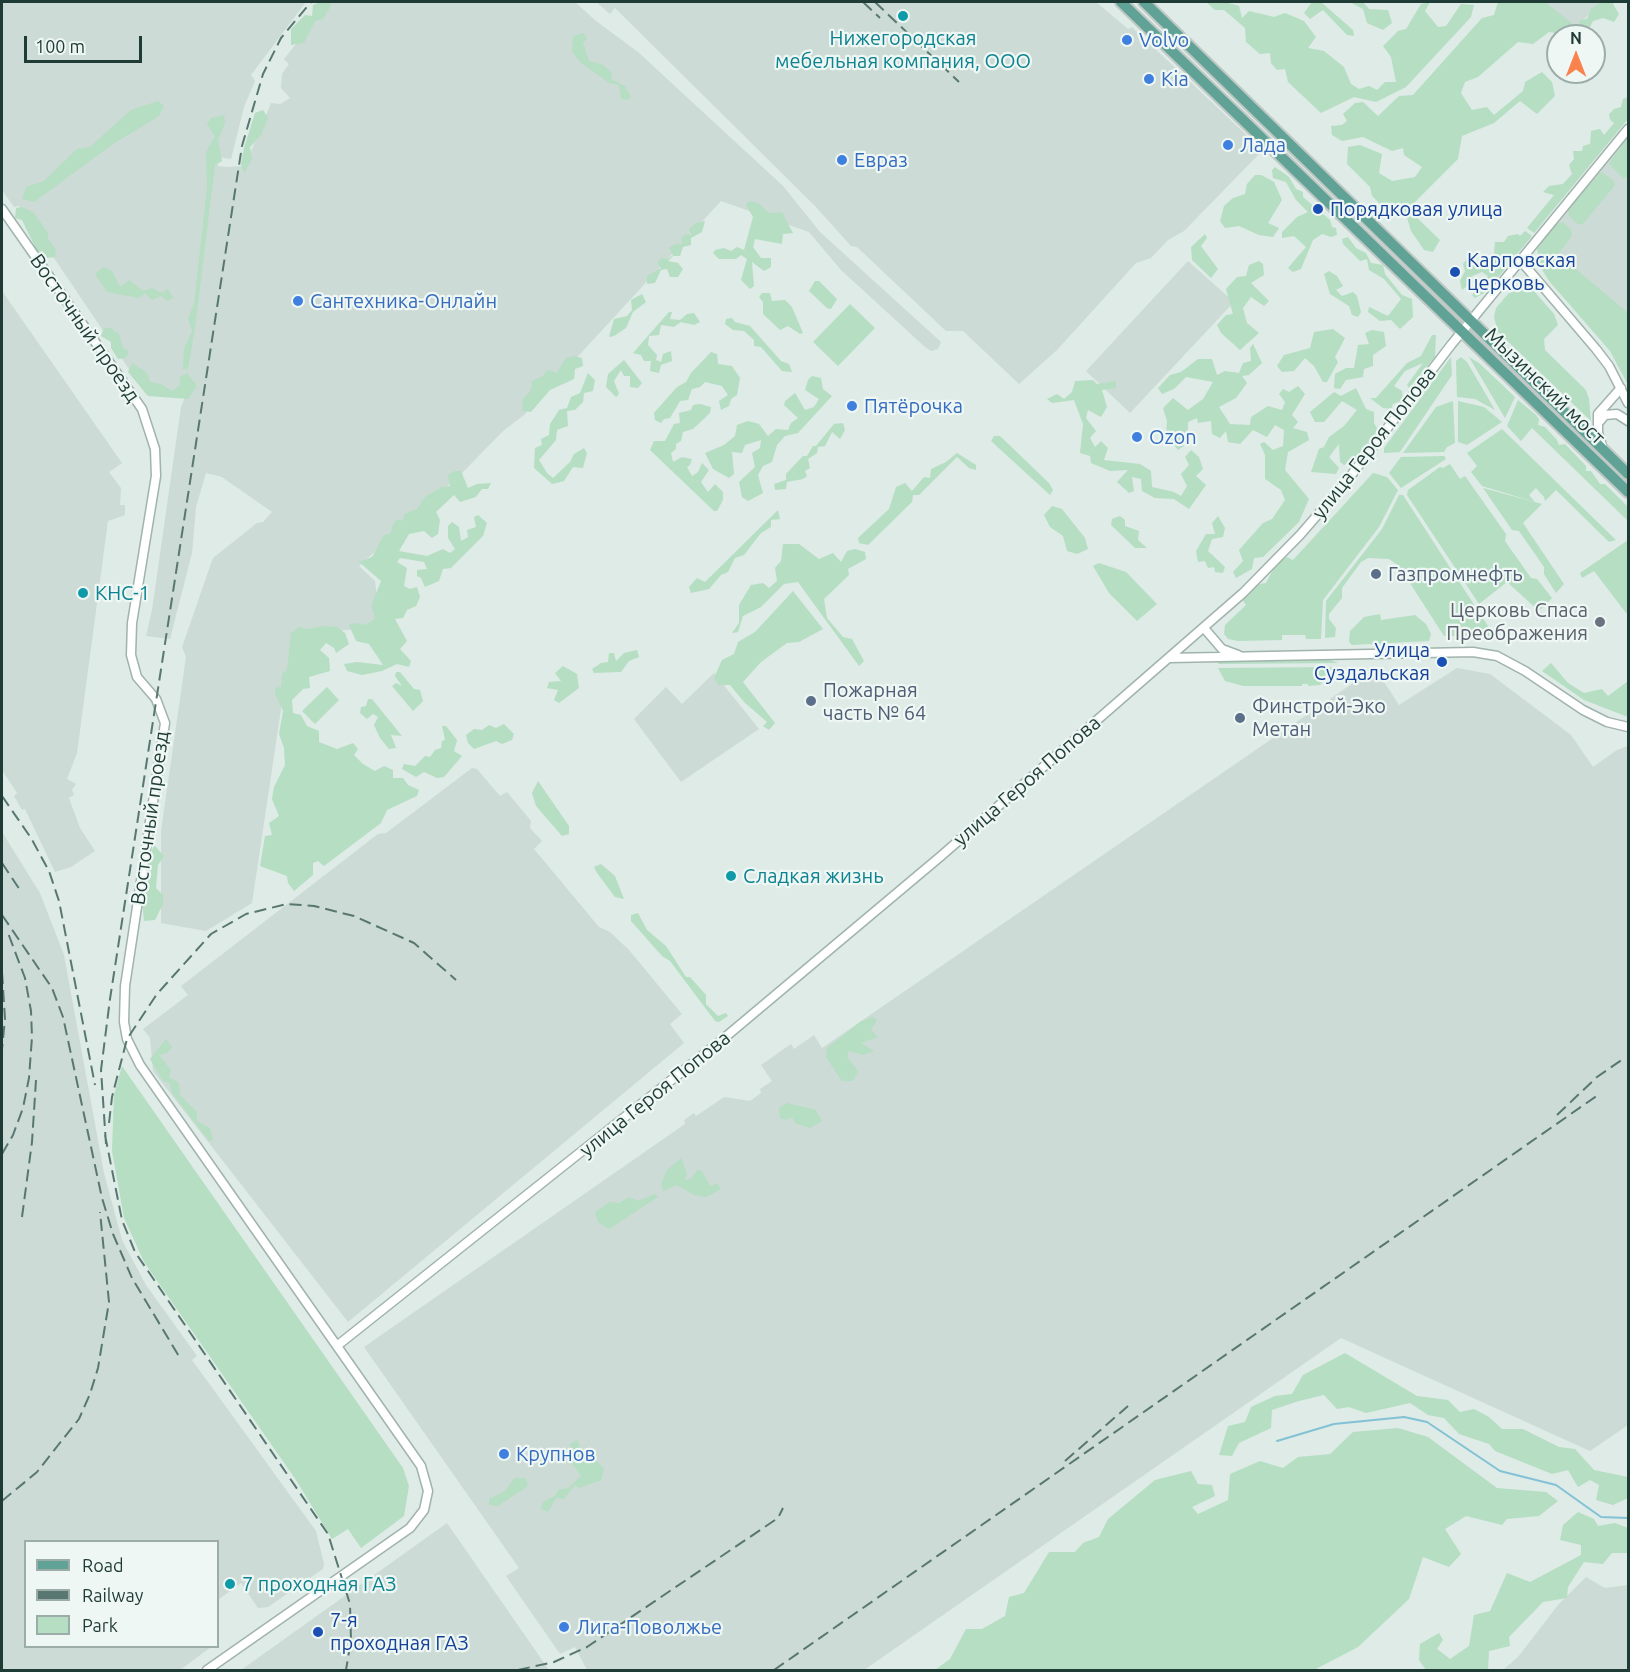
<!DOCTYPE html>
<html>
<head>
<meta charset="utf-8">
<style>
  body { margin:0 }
  #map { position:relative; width:1630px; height:1672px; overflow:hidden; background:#deebe6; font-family:Ubuntu,sans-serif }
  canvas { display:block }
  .frame { position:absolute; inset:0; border:3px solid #1f3b35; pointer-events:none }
  .legend { position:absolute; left:24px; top:1540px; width:195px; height:108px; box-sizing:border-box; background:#eff7f4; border:2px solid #9caca8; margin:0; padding:8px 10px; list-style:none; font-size:18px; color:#1f3b35 }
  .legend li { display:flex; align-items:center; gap:12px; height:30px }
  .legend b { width:30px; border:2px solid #9caca8 }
  .north { position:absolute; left:1546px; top:24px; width:60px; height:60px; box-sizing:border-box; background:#eff7f4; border:2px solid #9caca8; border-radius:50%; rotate:0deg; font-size:16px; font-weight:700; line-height:24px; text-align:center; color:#1f3b35 }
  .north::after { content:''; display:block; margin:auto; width:21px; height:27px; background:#fa824d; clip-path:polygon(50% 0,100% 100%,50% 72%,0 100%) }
  .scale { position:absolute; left:24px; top:36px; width:118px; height:27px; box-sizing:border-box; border:3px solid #1f3b35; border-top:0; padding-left:8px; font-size:18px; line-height:21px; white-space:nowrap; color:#1f3b35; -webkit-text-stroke:4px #eff7f4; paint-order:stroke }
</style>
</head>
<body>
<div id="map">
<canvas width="1630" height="1672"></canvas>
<div class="frame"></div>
<ul class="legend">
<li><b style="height:8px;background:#60a396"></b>Road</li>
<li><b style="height:8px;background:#597771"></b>Railway</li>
<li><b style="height:16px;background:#b5dec3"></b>Park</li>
</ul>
<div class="north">N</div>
<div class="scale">100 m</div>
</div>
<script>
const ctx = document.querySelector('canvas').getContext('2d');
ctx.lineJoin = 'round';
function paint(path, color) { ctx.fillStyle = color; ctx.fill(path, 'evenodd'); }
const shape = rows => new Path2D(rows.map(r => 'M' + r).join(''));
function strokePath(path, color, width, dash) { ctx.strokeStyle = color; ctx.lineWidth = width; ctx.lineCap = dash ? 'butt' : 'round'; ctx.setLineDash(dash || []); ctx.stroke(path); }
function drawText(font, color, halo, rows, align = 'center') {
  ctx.font = font + ' Ubuntu,sans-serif'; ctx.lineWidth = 4.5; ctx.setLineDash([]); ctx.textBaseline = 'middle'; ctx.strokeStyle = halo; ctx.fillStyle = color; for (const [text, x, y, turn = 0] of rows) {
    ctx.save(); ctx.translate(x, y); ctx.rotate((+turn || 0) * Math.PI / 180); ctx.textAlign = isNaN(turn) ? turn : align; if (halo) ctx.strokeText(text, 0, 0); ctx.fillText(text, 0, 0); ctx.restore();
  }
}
const built = shape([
  [2,2,306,2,251,75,255,81,244,107,231,159,218,157,218,166,227,167,245,166,271,103,280,104,290,98,281,88,282,74,289,64,284,59,323,10,316,5,319,2,575,2,596,21,638,52,783,186,820,232,941,342,938,349,931,351,925,347,841,270,809,232,721,201,524,415,503,431,463,472,359,566,375,581,379,617,364,629,311,632,286,676,252,903,206,931,161,923,161,831,186,657,182,647,213,558,257,523,263,522,272,512,222,477,206,473,196,507,192,553,170,639,146,636,152,610,181,407,185,397,145,393,19,206,14,207,2,190],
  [596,2,1096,2,1128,29,1132,27,1256,144,1260,153,1184,231,1168,240,1151,258,1136,263,1057,350,1019,384,963,331,946,331,857,247,851,246,815,206,615,8,610,14],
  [1542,2,1600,2,1575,30],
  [1628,137,1628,329,1537,249],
  [1188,261,1234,302,1130,413,1086,371],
  [2,291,122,463,109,472,121,488,120,505,125,505,125,515,108,521,77,753,67,779,76,784,72,790,74,795,69,798,80,828,95,851,71,867,55,872,25,809,22,810,14,796,17,793,2,770],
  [1375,668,1399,705,1457,668,1490,674,1571,735,1593,767,1617,750,1628,746,1628,1425,1590,1451,1341,1338,864,1670,587,1670,575,1647,560,1654,506,1576,519,1568,364,1347,685,1124,684,1120,694,1113,696,1116,724,1097,750,1101,761,1093,760,1089,772,1081,761,1065,791,1044,794,1049,814,1035,822,1048],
  [714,673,759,729,681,782,634,719,666,687,682,704],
  [472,768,477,769,500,796,507,792,531,821,530,828,542,841,534,849,599,927,610,932,629,950,682,1014,670,1024,684,1043,348,1322,153,1071,150,1038,143,1029,188,995,181,986,378,834,386,833],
  [2,832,40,893,64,955,104,1173,122,1240,146,1285,197,1356,192,1360,316,1531,324,1564,323,1569,268,1607,258,1608,241,1583,218,1600,218,1542,26,1542,26,1646,211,1647,180,1670,2,1670],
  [447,1523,549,1670,241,1670],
  [1586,1577,1605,1588,1628,1585,1628,1670,1503,1670,1518,1657,1558,1605]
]);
const green = shape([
  [320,2,329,2,331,5,323,19,315,21,304,43,291,45,291,29,305,15,312,16,313,5],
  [1206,2,1225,2,1239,6,1242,18,1249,11,1274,17,1285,13,1304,21,1316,37,1308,48,1324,51,1344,67,1351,84,1359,89,1369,86,1377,90,1385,82,1396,82,1391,57,1383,46,1398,31,1406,29,1421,4,1430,2,1425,11,1438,27,1446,26,1461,4,1474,5,1471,17,1406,87,1376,102,1354,97,1321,113,1288,82,1285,69,1277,70,1271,63,1270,53,1260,54,1246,42,1245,28,1224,10,1215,10],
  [1312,2,1321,2,1353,30,1354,36,1347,35,1323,10,1310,19,1304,13],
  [1350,2,1363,2,1369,9,1388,10,1392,23,1383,30,1367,23,1363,9],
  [1498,2,1545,2,1575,26,1564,34,1549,32,1533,44,1518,42,1478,77,1465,82,1461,93,1472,110,1487,107,1494,115,1523,91,1525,82,1542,72,1552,82,1555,96,1537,114,1520,101,1494,123,1462,136,1458,159,1408,209,1440,240,1433,252,1424,250,1411,231,1405,211,1394,218,1372,196,1370,187,1347,164,1348,147,1360,145,1382,154,1379,173,1392,181,1415,177,1422,167,1404,155,1403,148,1392,151,1363,137,1342,141,1332,135,1331,126,1342,125,1347,121,1343,114,1355,103,1363,102,1378,116,1399,96,1413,95,1482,18,1494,15],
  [1601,2,1615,2,1613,4,1619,14,1614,22,1603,18,1593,21,1587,33,1580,35,1578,29,1580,20,1587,19,1591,9],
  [583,33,587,38,583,43,589,61,603,65,612,73,611,79,625,86,631,97,627,100,621,99,619,85,609,83,580,62,572,51,573,36],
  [1628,97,1628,119,1534,233,1527,228,1554,195,1543,192,1549,186,1563,184,1572,174,1569,165,1574,159,1573,151,1582,151,1583,146,1590,144,1591,131,1600,129,1604,135,1614,123,1610,120,1609,114,1614,109,1621,107,1623,99],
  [158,101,164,106,159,116,113,144,34,202,22,199,26,187,44,181,77,149,90,147,131,110],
  [263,110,268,118,261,135,250,147,252,159,244,173,241,164,244,148,255,113],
  [224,115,225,123,218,140,222,161,215,165,195,328,188,369,183,369,184,349,192,331,188,318,194,304,207,188,206,152,215,136,207,124,211,118],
  [1628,137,1628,177,1623,178,1609,164],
  [1275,167,1289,177,1296,189,1303,192,1303,197,1330,220,1332,227,1336,228,1337,235,1331,237,1322,234,1313,240,1301,269,1293,272,1288,268,1306,247,1294,236,1282,238,1282,232,1297,217,1308,212,1296,200,1286,182,1273,178,1272,170],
  [1601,172,1613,180,1615,185,1583,224,1578,224,1569,216,1568,209],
  [1255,175,1261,175,1274,182,1282,200,1268,223,1279,228,1273,237,1259,235,1239,226,1225,228,1220,221,1224,206,1233,198,1245,194,1247,184],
  [749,201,758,203,769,213,782,212,793,233,783,234,782,244,755,239,753,247,761,258,771,258,771,267,764,271,752,262,754,286,750,289,741,280,747,259,741,255,736,259,719,259,713,253,715,250,724,248,731,251,737,247,744,250,753,217,746,205],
  [22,207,33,212,48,233,48,239,56,250,55,257,46,258,36,249,22,220,15,218,16,208],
  [705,221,702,232,691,238,691,245,683,247,680,256,673,256,668,261,678,263,683,269,678,277,670,277,667,269,661,270,655,283,647,284,647,276,661,268,657,263,661,258,668,259,673,255,669,248,675,244,682,244,681,238,686,234,691,235,689,229,696,223],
  [1563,222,1571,230,1572,236,1558,254,1628,313,1628,385,1610,351,1549,281,1540,266,1537,249,1556,224],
  [1525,231,1532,236,1486,292,1475,298,1472,295,1488,276,1482,272,1472,276,1471,283,1462,290,1460,281,1465,271,1463,264,1467,259,1483,265,1494,254,1495,242,1504,242,1508,236,1518,234,1520,236],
  [1205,234,1207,238,1201,246,1218,269,1211,278,1192,260,1191,247],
  [1348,237,1356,248,1366,253,1371,263,1383,265,1385,274,1402,295,1412,299,1413,317,1400,329,1391,320,1380,321,1368,312,1369,307,1388,316,1401,299,1384,279,1369,270,1367,259,1360,261,1343,244,1342,239],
  [1259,261,1263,264,1264,275,1251,283,1269,301,1264,306,1251,297,1243,308,1247,323,1259,333,1240,350,1221,333,1217,325,1226,315,1233,314,1226,289,1237,277,1246,276,1249,265],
  [103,267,112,271,120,287,129,280,143,291,152,288,162,293,168,289,173,298,167,301,161,296,152,300,145,293,139,298,107,292,95,274],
  [1329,271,1337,276,1343,286,1336,290,1342,296,1353,292,1357,296,1361,312,1358,317,1352,315,1349,306,1330,294,1324,274],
  [815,281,819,281,837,299,831,309,827,308,809,291],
  [1524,287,1533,290,1554,314,1558,325,1544,339,1545,350,1586,390,1589,399,1591,421,1498,332,1494,317,1496,308,1509,293],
  [762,293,770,293,772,301,785,300,792,307,803,333,800,334,788,326,780,330,763,314,763,302,759,297],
  [642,294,646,302,633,312,626,328,614,336,609,337,614,319,627,316,632,310,631,300],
  [850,304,875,328,838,366,813,342],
  [669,312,672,312,670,319,680,320,687,314,694,313,700,322,694,325,681,322,674,327,661,325,659,335,649,336,648,345,657,355,656,360,661,362,663,354,671,351,672,361,661,365,659,373,650,371,651,361,644,361,641,355,633,353],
  [732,318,735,322,750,326,781,361,789,364,792,372,782,371,761,347,754,346,754,340,744,331,733,330,725,324,726,319],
  [104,328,111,328,119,334,123,348,129,351,126,358,118,359,111,348,111,342,101,336],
  [1333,329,1345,338,1335,357,1338,362,1327,382,1323,382,1314,366,1305,358,1294,371,1282,372,1277,366,1284,355,1310,348,1314,332],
  [1372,330,1384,332,1386,346,1373,355,1373,366,1364,369,1363,377,1346,380,1340,389,1334,388,1335,374,1346,368,1354,368,1358,345,1369,344,1365,333],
  [1432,335,1436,335,1435,357,1409,388,1407,385,1423,363,1405,371,1394,386,1402,391,1403,400,1393,404,1391,409,1383,408,1370,398,1376,398,1407,363,1421,356],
  [1253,344,1262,363,1249,375,1242,376,1247,383,1236,398,1219,407,1230,424,1250,425,1251,417,1268,406,1282,410,1285,402,1279,394,1283,389,1289,392,1298,386,1305,394,1292,415,1298,422,1293,428,1307,432,1309,440,1288,452,1285,470,1309,499,1299,522,1263,557,1254,558,1252,569,1236,578,1233,572,1243,561,1239,550,1263,523,1272,519,1285,500,1281,490,1265,479,1265,455,1260,444,1264,442,1273,450,1283,446,1284,430,1275,425,1267,437,1253,430,1240,444,1228,442,1226,431,1220,438,1212,434,1211,421,1198,423,1197,418,1188,422,1188,429,1181,439,1184,446,1178,450,1166,435,1167,421,1163,408,1173,398,1188,410,1203,399,1213,382,1186,377,1174,389,1162,394,1158,388,1170,375,1181,372,1198,359,1212,359,1217,375,1225,371,1239,373,1243,363,1251,361,1250,348],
  [711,352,717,354,718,364,732,366,740,378,737,395,731,399,729,406,721,410,719,401,728,395,722,386,705,382,700,387,692,389,688,400,680,401,670,418,664,419,661,423,655,420,654,413,677,387,686,382,691,373],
  [574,356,582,358,583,366,575,369,574,379,550,390,531,412,522,411,523,399,531,390,532,381,543,376,547,370,557,373,566,358],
  [1451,357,1452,375,1400,452,1384,453,1384,448],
  [1461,357,1467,362,1495,410,1475,399,1457,397,1456,361],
  [1469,357,1479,363,1515,397,1505,418],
  [624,360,642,383,638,388,630,387,630,376,624,376,621,370,614,381,619,394,616,397,606,387,608,374],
  [132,363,147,373,150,382,161,384,172,391,180,385,180,377,187,373,197,386,188,399,148,396,128,372],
  [588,373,595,380,593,391,584,393,583,402,575,410,567,411,568,426,557,430,556,440,539,460,547,473,553,478,570,462,574,454,584,448,587,453,583,468,573,467,564,481,552,484,534,468,535,448,542,445,541,439,549,435,550,424,559,410,567,408,571,397,580,393],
  [812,376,821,378,823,389,832,396,798,433,785,436,777,445,772,462,763,466,758,475,763,493,748,501,742,497,739,482,755,467,752,453,760,448,761,440,745,445,742,453,732,452,734,474,729,478,713,469,705,453,724,445,735,436,737,425,748,421,759,424,768,436,776,429,788,430,791,423,798,418,784,405,785,401,795,393,805,410,814,407,819,399,805,390,808,380],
  [1093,380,1097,384,1116,381,1116,388,1102,390,1107,407,1101,417,1088,410,1086,418,1096,431,1090,438,1095,447,1101,441,1108,448,1104,460,1140,464,1151,471,1152,487,1174,492,1181,496,1187,486,1181,474,1189,465,1185,457,1191,450,1199,457,1203,469,1196,476,1206,485,1189,509,1174,499,1155,498,1142,491,1141,479,1132,477,1134,491,1129,493,1117,482,1128,470,1110,471,1091,463,1090,456,1080,453,1083,424,1074,400,1052,403,1047,399,1057,394,1064,399,1072,392,1075,381],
  [1356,388,1366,409,1374,412,1374,423,1378,430,1354,460,1344,465,1340,462,1339,444,1329,457,1339,468,1336,474,1311,472,1319,449,1324,447,1329,437,1344,426,1357,410,1342,401,1324,422,1315,422,1310,412,1334,392,1341,396],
  [1518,400,1536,415,1539,419,1538,425,1545,427,1557,440,1559,445,1565,444,1586,466,1586,471,1591,471,1600,484,1605,484,1628,507,1628,521,1532,428,1521,441,1507,426],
  [1453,401,1455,443,1447,447,1444,452,1403,453,1436,407],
  [1458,401,1484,407,1502,422,1467,445,1458,442],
  [700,404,711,407,710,413,693,429,683,432,681,441,676,444,676,449,671,453,673,462,682,457,692,459,690,465,687,467,692,476,698,472,702,463,709,470,701,482,708,492,715,484,723,492,723,500,717,511,714,511,650,450,654,441,665,441,674,424,680,423,679,413,691,410,693,405],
  [843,423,845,430,840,439,832,432,825,446,818,447,817,453,808,459,810,468,805,471,807,476,803,479,787,482,786,489,775,490,774,484,786,480,786,474,803,456,807,456,813,446,816,446,834,424],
  [1502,429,1616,540,1609,542,1556,490,1545,501,1544,497,1536,488,1529,495,1535,502,1482,486,1471,472,1477,466,1467,453],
  [994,436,1000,436,1049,483,1053,490,1050,495,991,441],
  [957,453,976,465,976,470,969,468,957,457,919,495,913,495,912,502,868,545,859,543,858,538,889,509,896,487,905,483,912,491,924,477,930,478,931,469,946,462],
  [1444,456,1446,459,1401,488,1389,473,1401,457],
  [1450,464,1460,479,1465,476,1506,534,1505,541,1531,578,1537,579,1552,598,1539,611,1507,582,1479,604,1407,495,1408,490,1440,467,1443,468],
  [455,471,461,471,468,488,477,484,491,483,488,489,482,489,476,497,460,502,454,495,436,512,440,520,438,534,432,538,424,531,409,534,399,551,427,556,443,549,450,553,455,549,448,538,448,526,452,522,459,527,461,541,468,537,467,530,476,527,474,517,478,515,487,523,483,536,451,568,443,569,439,581,425,587,421,578,417,576,417,570,427,569,424,562,400,558,397,562,407,568,404,586,410,589,417,587,420,597,416,606,407,610,403,618,395,619,407,641,400,649,411,661,409,667,397,664,382,671,362,675,347,671,344,664,357,662,383,665,369,644,356,641,349,625,357,623,366,625,375,618,371,606,381,581,359,562,372,557,384,535,391,533,392,527,397,519,403,521,404,514,417,509,425,497,442,487,450,486,448,475],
  [1373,473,1387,477,1398,490,1379,527,1323,600,1321,639,1306,639,1305,635,1282,635,1282,640,1238,641,1228,639,1224,634,1225,625,1246,605,1242,599,1247,592,1254,585,1266,583,1276,564,1287,557,1293,560],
  [1483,488,1542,504,1523,523,1564,584,1556,593,1544,574,1544,567,1519,531,1512,530],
  [1399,495,1403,495,1495,637,1444,636,1399,566,1389,559,1368,558,1361,562,1342,588,1342,598,1329,614,1329,619,1336,628,1335,637,1325,638,1326,601,1382,529],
  [1052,506,1062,509,1085,538,1088,549,1077,554,1067,551,1063,536,1050,527,1044,515],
  [778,510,780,519,771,520,771,527,761,533,744,555,735,558,728,572,721,575,709,589,691,593,689,587,697,578,705,582],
  [1120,516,1125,520,1125,526,1139,531,1138,540,1147,548,1135,548,1111,525,1112,519],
  [1218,516,1225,528,1223,537,1212,539,1208,551,1225,567,1223,573,1215,572,1214,567,1208,568,1205,561,1198,562,1196,551,1206,534,1215,534,1212,523],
  [1628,540,1628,612,1626,613,1594,571,1582,578,1580,573],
  [783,544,799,544,819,559,833,553,841,562,847,551,855,549,865,552,866,559,848,569,849,575,824,599,827,618,843,637,852,639,864,661,859,666,798,582,784,584,761,607,743,616,738,632,732,633,739,623,739,605,751,585,763,583,769,588,777,581,775,568,781,561],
  [1099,563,1126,572,1157,604,1137,621,1109,593,1093,566],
  [793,591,823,629,799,642,787,643,761,662,743,682,775,723,769,730,763,726,767,722,745,703,730,685,718,685,714,678,722,660,734,654,738,642,755,632],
  [1380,614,1381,620,1415,615,1426,624,1431,634,1429,641,1352,645,1349,642,1350,631,1364,617],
  [323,626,337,627,345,633,349,644,336,653,334,648,326,643,320,650,329,658,330,671,309,677,310,688,303,689,292,700,293,713,301,715,307,726,319,731,319,742,337,749,353,743,358,749,354,755,363,764,375,771,384,766,393,770,393,778,403,778,408,785,419,790,417,796,387,810,381,823,324,866,318,861,313,863,313,875,294,891,288,883,287,876,260,866,265,836,272,835,269,823,279,816,272,799,274,787,285,765,284,748,279,734,283,711,275,693,275,688,281,687,282,674,287,670,291,633,299,627,309,629],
  [637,650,639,657,629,661,621,672,594,673,592,669,601,663,608,662,609,653,614,653,616,661,624,653],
  [1330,660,1338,663,1218,664,1219,661],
  [1551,663,1568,683,1584,693,1602,689,1608,696,1628,681,1628,717,1584,700,1542,671],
  [563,666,577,674,579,688,559,703,554,700,558,690,547,688,549,682,561,681,555,673],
  [1338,667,1320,685,1308,686,1308,684,1302,684,1302,686,1243,686,1225,681,1218,668],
  [396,672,400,672,414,689,420,690,423,701,413,711,392,686,396,683,402,686,395,676],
  [327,687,339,700,315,724,302,711],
  [368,699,372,699,402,736,391,735,396,748,389,749,380,738,374,725,378,717,373,714,367,719,360,713,361,707,366,706],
  [504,724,514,734,512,740,502,744,496,741,474,749,468,743,466,735,474,729,482,730,489,725,496,728],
  [442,726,446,726,457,740,454,751,462,756,444,777,437,778,424,772,416,777,402,769,404,764,415,766,425,756,430,757,435,750,441,748,442,741,445,740],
  [538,781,569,826,569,834,562,836,536,806,532,793],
  [154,845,164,856,158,865,156,888,163,895,163,904,155,920,144,921,142,899,147,886,149,859],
  [601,864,615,876,624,899,615,897,597,873,594,867],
  [638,913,647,930,666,946,686,977,690,977,706,995,706,1004,718,1016,726,1013,728,1016,719,1022,715,1021,670,961,662,956,631,921,631,915],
  [872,1017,877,1020,871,1030,878,1037,861,1043,874,1051,863,1055,849,1051,847,1057,858,1071,853,1081,842,1081,826,1057,827,1048,860,1022],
  [166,1039,172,1047,167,1053,159,1055,171,1070,169,1077,179,1083,180,1095,197,1112,197,1121,210,1128,213,1140,209,1141,172,1093,169,1082,164,1082,150,1059],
  [122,1066,403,1468,409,1486,404,1516,361,1548,348,1529,332,1539,296,1480,144,1262,124,1218,112,1151,114,1095],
  [787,1103,816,1110,822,1121,810,1128,795,1123,792,1117,786,1120,780,1118,779,1108],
  [681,1158,687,1174,685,1180,691,1179,697,1170,702,1171,710,1186,717,1183,721,1189,706,1197,694,1195,677,1185,663,1191,661,1184,667,1170],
  [655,1194,658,1197,609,1229,598,1222,595,1212,610,1202,619,1203,629,1197,638,1201],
  [1345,1353,1417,1396,1448,1400,1460,1412,1474,1409,1489,1417,1502,1429,1523,1429,1559,1447,1575,1449,1594,1470,1628,1477,1628,1498,1613,1505,1596,1500,1599,1485,1590,1480,1578,1487,1568,1470,1552,1474,1495,1451,1489,1444,1459,1434,1444,1418,1428,1415,1410,1403,1366,1413,1349,1407,1337,1409,1324,1395,1299,1401,1272,1410,1271,1428,1239,1443,1232,1456,1219,1455,1228,1426,1245,1422,1251,1407,1275,1396,1292,1394,1303,1375],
  [1398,1428,1428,1437,1497,1488,1546,1492,1558,1501,1539,1516,1507,1519,1502,1525,1466,1516,1445,1529,1461,1554,1449,1567,1423,1557,1409,1599,1358,1647,1314,1670,935,1670,950,1659,966,1629,982,1629,1005,1616,1009,1597,1024,1593,1049,1552,1075,1552,1083,1543,1099,1537,1108,1519,1155,1480,1191,1471,1198,1484,1212,1485,1215,1496,1192,1507,1198,1514,1228,1500,1230,1474,1260,1461,1283,1468,1298,1457,1330,1454,1353,1432],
  [577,1440,584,1457,589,1452,604,1469,601,1480,579,1488,575,1485,564,1499,556,1498,548,1512,541,1509,543,1502,555,1496,558,1490,568,1488,581,1476,570,1460,570,1444],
  [514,1478,525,1478,528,1486,498,1506,489,1505,489,1499,505,1491],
  [1578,1512,1594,1519,1598,1526,1615,1523,1628,1528,1628,1553,1612,1553,1603,1564,1584,1562,1568,1587,1567,1598,1543,1602,1509,1637,1510,1646,1489,1651,1488,1670,1426,1670,1419,1660,1420,1644,1439,1633,1443,1640,1437,1649,1450,1659,1469,1646,1474,1615,1490,1611,1507,1573,1530,1582,1581,1555,1581,1545,1560,1540,1563,1525]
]);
const stream = shape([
  [1277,1441,1334,1424,1404,1417,1427,1422,1500,1471,1556,1485,1601,1517,1628,1518]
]);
const tertiary = shape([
  [2,209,142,409,155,449,156,476,132,623,131,655,137,677,156,699,165,723,125,986,124,1022,127,1039,140,1065,421,1466,428,1491,424,1510,410,1528,207,1670],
  [1521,261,1596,349,1609,366,1628,403],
  [1600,421,1605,415,1617,414,1628,421],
  [1603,449,1598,433,1598,414,1621,388],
  [1204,628,1222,649,1238,655],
  [1169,658,1473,652,1497,656,1525,671,1583,710,1607,722,1628,727],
  [338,1345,723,1039,941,856,1243,593,1300,535,1346,482,1451,345,1628,129]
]);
const primary = shape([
  [1121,2,1628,492],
  [1144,2,1628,474]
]);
const rail = shape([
  [863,2,880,18],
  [875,2,959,82],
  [2,796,31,838,49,871,59,901,95,1085],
  [2,863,22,893],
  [2,915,52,988,63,1017,102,1198,113,1234,132,1278,180,1358],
  [2,972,5,1019,2,1049],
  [1557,1115,1597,1077,1623,1059],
  [109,1123,112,1097,127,1039,157,994,211,934,246,914,287,904,314,906,354,916,414,943,456,980],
  [105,1135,122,1220,135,1252,328,1534,350,1604,351,1640,346,1670],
  [106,1144,101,1070,110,999,242,146,263,74,281,38,311,2],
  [2,1154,13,1135,23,1108,29,1078,32,1037,31,1011,25,978,8,933],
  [22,1217,32,1142,36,1080],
  [1065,1461,1128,1406],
  [2,1501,37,1472,59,1444,79,1419,90,1394,98,1368,109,1302,100,1212],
  [518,1670,554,1662,587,1647,778,1518,783,1508],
  [774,1670,1598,1095]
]);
const markers = [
  [903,16,6,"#0f9aa8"],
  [1127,40,6,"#3f7fe0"],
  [1149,79,6,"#3f7fe0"],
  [1228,145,6,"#3f7fe0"],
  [842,160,6,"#3f7fe0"],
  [1318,209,6,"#1a4fb4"],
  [1455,272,6,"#1a4fb4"],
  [298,301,6,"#3f7fe0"],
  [852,406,6,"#3f7fe0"],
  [1137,437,6,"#3f7fe0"],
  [1376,574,6,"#5c6f8a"],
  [83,593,6,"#0f9aa8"],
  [1600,622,6,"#6b7280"],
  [1442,662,6,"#1a4fb4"],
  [811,701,6,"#5c6f8a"],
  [1240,718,6,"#5c6f8a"],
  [731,876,6,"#0f9aa8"],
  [504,1454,6,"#3f7fe0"],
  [230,1584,6,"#0f9aa8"],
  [564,1627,6,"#3f7fe0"],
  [318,1632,6,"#1a4fb4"]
];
const cultureNames = [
  ["Нижегородская",903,38,"center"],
  ["мебельная компания, ООО",903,61,"center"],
  ["КНС-1",95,593],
  ["Сладкая жизнь",743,876],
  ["7 проходная ГАЗ",242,1584]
];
const shopNames = [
  ["Volvo",1139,40],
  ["Kia",1161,79],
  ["Лада",1240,145],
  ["Евраз",854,160],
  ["Сантехника-Онлайн",310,301],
  ["Пятёрочка",864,406],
  ["Ozon",1149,437],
  ["Крупнов",516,1454],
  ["Лига-Поволжье",576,1627]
];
const transitNames = [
  ["Порядковая улица",1330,209],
  ["Карповская",1467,260],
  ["церковь",1467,283],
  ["Улица",1430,650,"right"],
  ["Суздальская",1430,673,"right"],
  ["7-я",330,1620],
  ["проходная ГАЗ",330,1643]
];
const streetNames = [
  ["Восточный проезд",85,328,55],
  ["Мызинский мост",1545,386,44],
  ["улица Героя Попова",1374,443,-52],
  ["улица Героя Попова",1027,781,-41],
  ["Восточный проезд",150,818,-82],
  ["улица Героя Попова",655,1094,-39]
];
const serviceNames = [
  ["Газпромнефть",1388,574],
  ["Пожарная",823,690],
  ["часть № 64",823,713],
  ["Финстрой-Эко",1252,706],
  ["Метан",1252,729]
];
const worshipNames = [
  ["Церковь Спаса",1588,610],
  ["Преображения",1588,633]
];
paint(built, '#ccdbd5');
paint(green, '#b5dec3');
strokePath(stream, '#82c2d4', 2);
strokePath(tertiary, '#a1b3ad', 11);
strokePath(primary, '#c0c8c6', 14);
strokePath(tertiary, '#fff', 8);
strokePath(primary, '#60a396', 10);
strokePath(rail, '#597771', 2, [12, 6]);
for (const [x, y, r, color] of markers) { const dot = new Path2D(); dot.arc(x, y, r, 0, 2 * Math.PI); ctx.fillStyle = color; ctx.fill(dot); strokePath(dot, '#eff7f4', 2); }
drawText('20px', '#0d838f', '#eff7f4', cultureNames, 'left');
drawText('20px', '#366cbe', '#eff7f4', shopNames, 'left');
drawText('20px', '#164399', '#eff7f4', transitNames, 'left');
drawText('20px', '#1f3b35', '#eff7f4', streetNames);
drawText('20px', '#4e5e75', '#eff7f4', serviceNames, 'left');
drawText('20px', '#5b616d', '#eff7f4', worshipNames, 'right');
</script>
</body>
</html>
